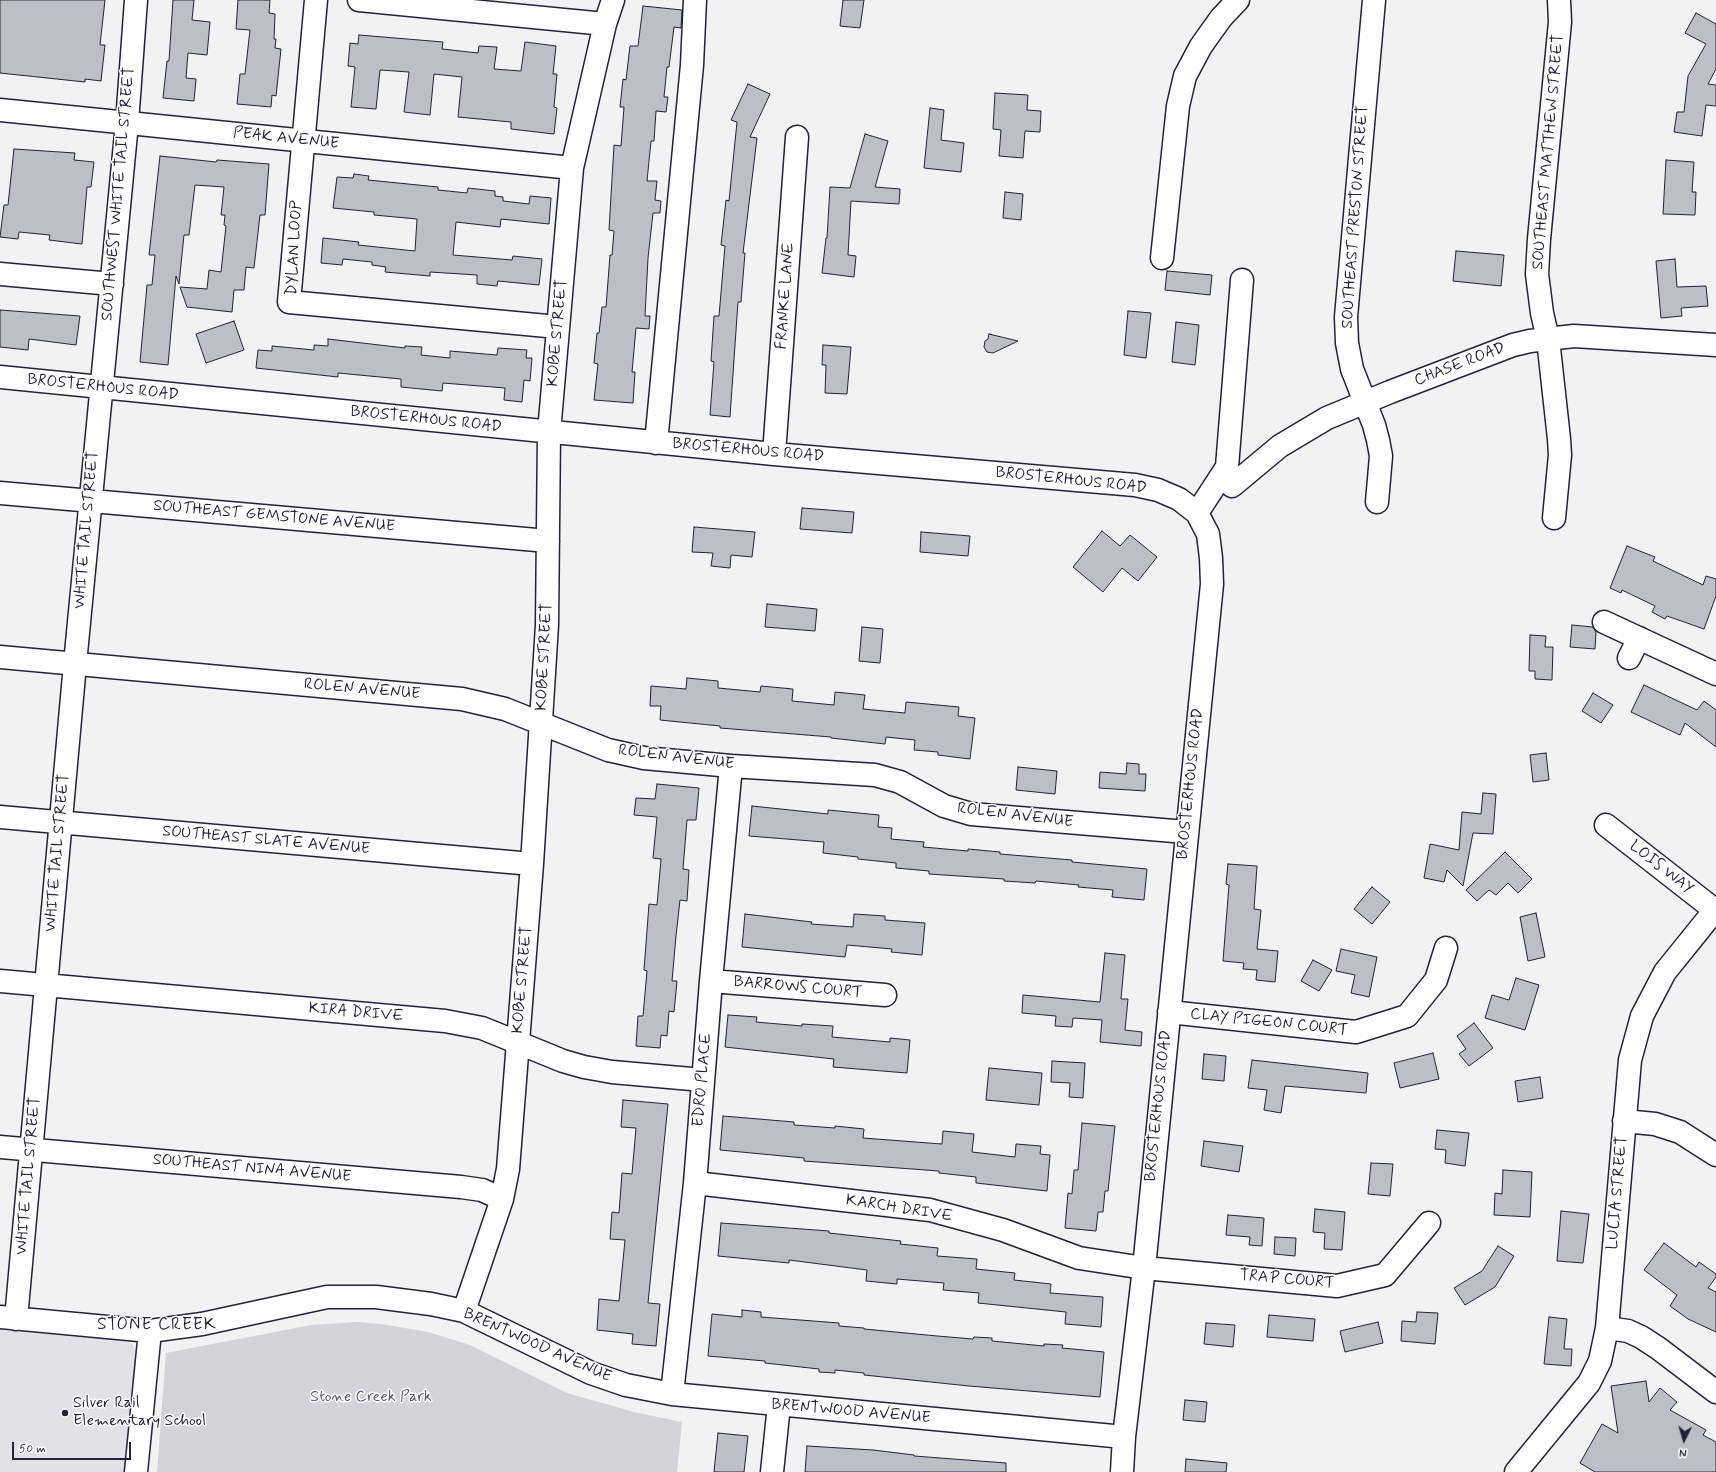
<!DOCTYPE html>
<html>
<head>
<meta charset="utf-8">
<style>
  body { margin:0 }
  #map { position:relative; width:1716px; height:1472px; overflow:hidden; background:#f2f2f3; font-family:Mynerve,sans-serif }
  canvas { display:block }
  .north { position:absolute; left:1664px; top:1420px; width:40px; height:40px; -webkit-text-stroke:3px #fff; paint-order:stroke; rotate:185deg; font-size:11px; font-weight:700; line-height:16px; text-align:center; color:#22223b }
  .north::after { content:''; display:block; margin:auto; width:14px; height:18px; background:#22223b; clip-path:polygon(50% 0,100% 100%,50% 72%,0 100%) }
  .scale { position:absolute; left:12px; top:1442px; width:119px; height:18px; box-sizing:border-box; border:2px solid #22223b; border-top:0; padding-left:5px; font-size:12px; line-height:14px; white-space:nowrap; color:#22223b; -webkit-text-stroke:3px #fff; paint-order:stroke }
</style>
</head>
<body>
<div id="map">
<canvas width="1716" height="1472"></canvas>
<div class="north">N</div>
<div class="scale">50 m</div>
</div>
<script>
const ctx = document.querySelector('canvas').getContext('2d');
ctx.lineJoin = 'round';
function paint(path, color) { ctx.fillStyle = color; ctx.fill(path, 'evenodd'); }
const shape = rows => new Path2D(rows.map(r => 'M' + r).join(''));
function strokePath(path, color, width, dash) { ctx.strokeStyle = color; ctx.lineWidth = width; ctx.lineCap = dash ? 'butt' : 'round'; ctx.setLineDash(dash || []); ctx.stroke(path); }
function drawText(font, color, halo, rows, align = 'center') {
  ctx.font = font + ' Mynerve,sans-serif'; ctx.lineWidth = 3; ctx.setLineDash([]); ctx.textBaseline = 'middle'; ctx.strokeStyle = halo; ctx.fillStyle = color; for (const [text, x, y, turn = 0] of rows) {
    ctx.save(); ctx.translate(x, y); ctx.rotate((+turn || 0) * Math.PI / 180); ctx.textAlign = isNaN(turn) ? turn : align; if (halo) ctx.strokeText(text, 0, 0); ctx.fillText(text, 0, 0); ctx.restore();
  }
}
const built = shape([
  [0,1328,125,1340,133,1345,136,1354,124,1472,0,1472]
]);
const green = shape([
  [358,1322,381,1324,428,1332,470,1345,567,1393,634,1412,682,1422,677,1472,157,1472,166,1353,311,1325]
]);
const building = shape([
  [0,0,105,0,100,45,105,45,101,81,85,79,85,82,0,73,0,0],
  [173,0,194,0,192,20,210,22,207,55,188,53,186,78,196,79,194,101,163,98,167,61,169,61,173,0],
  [238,0,270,0,269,13,275,14,274,39,276,39,275,48,281,49,276,96,272,95,271,107,237,104,240,74,245,74,250,30,236,29,238,0],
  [843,0,864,0,860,28,840,26,843,0],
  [643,6,682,10,681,28,674,27,669,67,667,67,664,97,668,97,666,112,656,111,654,141,651,141,647,181,657,181,655,200,661,201,660,213,653,213,648,258,645,316,650,316,649,329,636,328,632,372,635,372,633,403,594,400,598,364,594,363,597,333,599,333,602,307,606,307,610,255,612,255,614,231,609,230,614,145,621,146,624,107,620,107,623,79,626,80,630,46,638,46,643,6],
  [1696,13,1716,24,1716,69,1708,84,1716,85,1716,106,1706,105,1702,136,1674,132,1677,112,1684,112,1688,76,1706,44,1685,33,1696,13],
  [359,35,443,42,442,49,478,53,479,46,497,47,494,69,521,71,525,42,556,46,553,74,557,74,554,107,557,108,554,134,511,129,511,122,458,117,462,77,434,74,430,115,404,112,409,72,380,70,376,109,351,107,355,67,348,66,350,43,358,44,359,35],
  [748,84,770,94,750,137,757,138,743,253,745,253,741,302,738,302,730,417,710,415,714,362,711,361,714,316,719,316,725,246,721,245,726,200,729,201,737,122,731,120,748,84],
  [995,93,1028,95,1027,110,1041,111,1040,132,1025,131,1023,158,999,156,1001,130,993,129,995,93],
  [930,108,944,110,941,140,964,143,961,172,924,168,930,108],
  [865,134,888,141,875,187,900,189,899,204,851,201,848,255,856,256,854,277,822,273,826,238,827,238,830,187,850,188,865,134],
  [14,149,75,153,74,160,94,162,91,187,87,187,82,244,49,240,50,235,19,232,18,239,0,237,4,205,8,205,14,149],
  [160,156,216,162,217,160,269,164,265,215,260,215,254,268,246,267,244,290,234,290,232,312,187,307,180,287,207,289,209,270,221,272,226,226,224,225,225,215,221,215,224,187,195,185,189,235,184,235,179,284,176,276,168,365,140,362,147,285,152,285,155,255,149,255,160,156],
  [1666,160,1694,162,1692,192,1696,192,1695,215,1663,214,1666,160],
  [354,174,369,176,368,180,438,187,438,190,467,193,468,188,495,191,495,196,503,197,503,201,529,204,530,196,551,198,549,224,501,219,500,227,456,222,453,255,512,260,513,256,542,259,539,285,498,281,497,286,477,284,477,275,430,272,430,276,385,272,386,267,372,265,372,262,343,259,342,265,321,263,323,238,359,242,358,245,415,251,417,219,374,215,374,212,333,208,337,177,353,178,354,174],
  [1005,192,1023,194,1021,220,1003,218,1005,192],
  [1456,251,1504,255,1501,286,1453,281,1456,251],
  [1675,259,1677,287,1706,286,1708,306,1681,308,1682,316,1661,318,1656,261,1675,259],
  [1167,271,1212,275,1210,295,1165,290,1167,271],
  [0,310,80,316,76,345,29,339,28,350,0,347,0,310],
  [1128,311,1151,313,1146,358,1124,355,1128,311],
  [234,321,244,350,206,363,196,334,234,321],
  [1176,322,1199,325,1195,365,1172,362,1176,322],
  [989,334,1018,341,993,353,987,352,984,347,985,341,988,339,989,334],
  [328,339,405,348,405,346,422,347,421,355,450,358,450,351,497,355,498,348,527,350,526,358,532,358,530,381,524,380,522,402,504,400,505,388,443,383,442,391,401,387,401,379,338,373,338,377,256,368,258,350,272,351,272,346,314,350,314,345,328,346,328,339],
  [823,345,851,347,847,394,825,393,826,365,822,365,823,345],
  [802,508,854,512,852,533,800,529,802,508],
  [694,527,755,532,752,557,731,555,730,568,711,566,713,553,692,552,694,527],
  [1102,531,1120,546,1130,535,1157,557,1138,581,1122,568,1103,592,1073,567,1102,531],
  [921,532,970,536,968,556,920,552,921,532],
  [1627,546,1655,557,1653,561,1703,585,1706,576,1716,579,1716,596,1704,629,1667,616,1665,619,1652,612,1655,606,1622,590,1621,593,1610,588,1627,546],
  [767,604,817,609,815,631,765,627,767,604],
  [1572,625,1593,627,1596,632,1595,649,1570,647,1572,625],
  [862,627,883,629,880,663,859,661,862,627],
  [1530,635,1546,636,1545,647,1553,647,1552,680,1535,679,1535,671,1529,671,1530,635],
  [687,678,718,681,718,688,760,692,761,686,793,689,792,701,834,705,835,692,865,695,863,709,905,713,906,702,959,707,958,716,975,718,970,759,938,755,938,752,914,750,915,740,886,737,885,744,831,738,831,737,720,728,720,726,660,720,661,706,650,706,651,686,686,689,687,678],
  [1644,685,1697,710,1704,701,1716,710,1716,747,1685,723,1680,735,1631,712,1644,685],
  [1593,693,1613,705,1601,723,1582,711,1593,693],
  [1546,753,1549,780,1533,782,1530,755,1546,753],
  [1127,763,1139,764,1139,774,1146,774,1145,791,1099,788,1100,772,1126,774,1127,763],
  [1018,767,1057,771,1055,794,1016,790,1018,767],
  [657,784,699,788,696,820,687,820,683,869,689,870,687,901,680,900,676,936,672,981,677,981,674,1012,669,1011,667,1036,661,1035,660,1048,636,1046,638,1016,643,1016,647,971,644,970,649,904,657,905,661,859,653,858,657,817,634,815,636,798,655,799,657,784],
  [1483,793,1496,794,1493,834,1473,833,1463,886,1447,870,1444,882,1424,878,1430,844,1459,850,1462,812,1481,814,1483,793],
  [752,806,828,814,828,810,879,815,878,827,892,828,891,839,924,842,923,847,968,851,968,849,1000,852,1000,854,1072,860,1072,862,1147,869,1144,900,1112,897,1113,890,1078,887,1079,885,1036,881,1035,883,1004,881,1004,879,929,874,929,871,896,868,896,863,858,859,858,857,823,853,824,842,749,836,752,806],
  [1505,852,1532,879,1518,893,1508,883,1496,895,1489,890,1477,901,1466,890,1505,852],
  [1228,864,1257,866,1254,909,1261,910,1257,949,1278,951,1275,982,1256,980,1257,970,1243,969,1244,963,1223,961,1229,885,1226,884,1228,864],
  [1372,887,1390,902,1372,924,1354,909,1372,887],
  [1536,913,1545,957,1528,961,1520,917,1536,913],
  [745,914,812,922,811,924,853,927,854,914,885,916,885,920,925,923,922,955,891,952,892,949,847,945,845,957,742,947,745,914],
  [1341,949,1377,957,1369,997,1351,993,1355,975,1336,971,1341,949],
  [1105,953,1125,955,1121,999,1128,999,1125,1030,1142,1032,1141,1046,1100,1042,1102,1020,1073,1018,1072,1027,1055,1026,1056,1016,1022,1013,1023,995,1100,1002,1105,953],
  [1313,960,1332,970,1319,991,1301,981,1313,960],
  [1516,978,1539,985,1525,1030,1485,1018,1492,995,1509,1000,1516,978],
  [728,1015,757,1017,756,1022,802,1026,802,1024,833,1026,832,1037,890,1042,890,1038,910,1040,907,1073,833,1067,834,1059,725,1047,728,1015],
  [1474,1023,1493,1048,1469,1066,1459,1054,1466,1049,1457,1036,1474,1023],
  [1433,1053,1439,1079,1400,1088,1394,1063,1433,1053],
  [1204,1054,1226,1056,1224,1081,1202,1079,1204,1054],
  [1252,1060,1368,1073,1366,1093,1285,1086,1281,1113,1264,1110,1267,1090,1248,1088,1252,1060],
  [1052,1061,1085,1063,1083,1098,1069,1097,1070,1083,1051,1082,1052,1061],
  [989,1068,1042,1073,1039,1105,986,1100,989,1068],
  [1540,1077,1543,1098,1518,1102,1515,1081,1540,1077],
  [623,1100,668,1104,648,1303,660,1304,656,1346,632,1344,633,1334,597,1330,599,1299,619,1301,625,1240,610,1239,612,1212,619,1213,622,1173,632,1174,636,1128,621,1127,623,1100],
  [723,1116,794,1122,794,1125,835,1128,835,1126,864,1129,863,1138,942,1144,943,1131,974,1134,972,1152,1015,1157,1016,1144,1041,1146,1040,1154,1050,1155,1047,1191,976,1183,976,1177,939,1173,939,1171,804,1161,804,1158,720,1150,723,1116],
  [1082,1123,1115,1126,1108,1191,1105,1191,1103,1212,1098,1212,1096,1231,1065,1228,1068,1193,1072,1194,1074,1170,1078,1170,1082,1123],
  [1437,1130,1469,1133,1465,1166,1445,1163,1446,1150,1435,1149,1437,1130],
  [1204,1141,1243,1146,1239,1172,1201,1166,1204,1141],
  [1371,1163,1393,1164,1390,1196,1368,1194,1371,1163],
  [1503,1170,1532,1172,1530,1217,1494,1215,1495,1193,1502,1194,1503,1170],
  [1315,1209,1345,1212,1342,1250,1324,1249,1325,1233,1313,1232,1315,1209],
  [1561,1211,1589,1214,1583,1263,1557,1261,1561,1211],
  [1228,1215,1264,1218,1262,1246,1249,1245,1250,1237,1226,1235,1228,1215],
  [721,1223,829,1231,829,1233,901,1241,900,1244,938,1248,937,1256,977,1259,976,1269,1015,1273,1014,1280,1051,1284,1050,1293,1103,1297,1101,1327,1065,1324,1066,1312,978,1303,979,1293,943,1290,944,1283,897,1279,897,1284,866,1281,867,1270,789,1260,789,1263,718,1256,721,1223],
  [1275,1237,1296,1238,1295,1256,1274,1254,1275,1237],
  [1664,1243,1696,1267,1699,1262,1716,1274,1716,1277,1708,1288,1716,1292,1716,1332,1688,1319,1670,1306,1677,1295,1644,1270,1664,1243],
  [1498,1246,1514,1256,1495,1287,1465,1305,1454,1288,1482,1271,1498,1246],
  [742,1310,761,1312,761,1317,839,1323,839,1326,864,1328,864,1329,937,1336,973,1339,974,1337,992,1338,992,1341,1044,1346,1044,1344,1063,1345,1062,1348,1104,1352,1100,1397,969,1386,864,1375,864,1373,835,1370,835,1373,819,1372,819,1369,765,1363,765,1361,708,1356,712,1314,742,1317,742,1310],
  [1417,1312,1438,1313,1435,1344,1401,1341,1402,1321,1416,1322,1417,1312],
  [1269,1315,1315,1319,1313,1341,1267,1337,1269,1315],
  [1549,1317,1567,1319,1564,1349,1572,1349,1571,1366,1544,1364,1549,1317],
  [1378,1322,1383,1343,1345,1352,1340,1331,1378,1322],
  [1206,1323,1235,1325,1233,1347,1204,1344,1206,1323],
  [1646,1381,1649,1402,1660,1388,1677,1402,1670,1410,1706,1430,1703,1435,1716,1442,1716,1472,1595,1472,1580,1463,1602,1424,1618,1433,1611,1386,1646,1381],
  [1185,1400,1207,1402,1205,1422,1183,1420,1185,1400],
  [718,1433,748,1436,744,1472,714,1472,718,1433],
  [807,1446,873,1450,914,1455,914,1456,1006,1463,1006,1472,805,1472,807,1446],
  [1186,1459,1227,1463,1226,1472,1185,1472,1186,1459]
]);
const minor = shape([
  [316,0,289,302,558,327],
  [359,0,605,24],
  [1374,0,1346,317,1347,343,1352,369,1374,425,1378,440,1381,456,1377,502],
  [0,110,572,168],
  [1162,258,1178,106,1185,76,1201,46,1221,18,1238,0],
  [0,274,112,284],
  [0,377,774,454,1135,485,1158,490,1179,499,1197,513,1208,534,1211,558,1212,584,1144,1268,1124,1437,1122,1472],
  [656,443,692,65,695,0],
  [774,454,797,137],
  [1232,486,1280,446,1327,418,1390,392,1513,345,1530,341,1574,336,1716,345],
  [0,493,548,541],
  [1197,513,1227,467,1242,280],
  [1554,518,1560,455,1559,439,1548,339,1542,313,1537,274,1539,239,1560,22,1559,0],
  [1604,622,1716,674],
  [0,657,462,699,505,709,608,750,644,758,731,766,875,775,900,782,944,806,971,814,1186,832],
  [1629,658,1639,638],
  [0,817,532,864],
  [1606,825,1716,911],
  [0,981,445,1021,482,1028,563,1061,584,1067,612,1072,703,1080],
  [711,981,885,995],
  [1169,1012,1356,1032,1407,1016,1436,980,1446,948],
  [1624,1121,1655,1124,1680,1132,1716,1155],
  [0,1147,461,1187,482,1190,502,1199],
  [695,1183,930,1210,1003,1230,1079,1258,1144,1268,1337,1286,1385,1275,1429,1223],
  [464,1311,502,1199,508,1169,532,864,547,625,549,432,572,168,605,24,613,0],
  [0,1317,150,1331,202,1324,327,1297,376,1297,431,1304,464,1311,591,1373,626,1385,672,1394,1124,1437],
  [16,1319,75,664,127,123,136,0],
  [1607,1328,1628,1331,1641,1337,1658,1348,1716,1392],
  [672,1394,695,1183,711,981,731,766],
  [136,1472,150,1331],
  [772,1472,779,1405],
  [1516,1472,1589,1383,1600,1361,1607,1328,1630,1060,1642,1016,1665,972,1715,910]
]);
const markers = [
  [65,1413,4,"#22223b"]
];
const streetNames = [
  ["PEAK AVENUE",286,139,6],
  ["SOUTHEAST MATTHEW STREET",1549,152,-85],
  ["SOUTHWEST WHITE TAIL STREET",119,194,-85],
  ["SOUTHEAST PRESTON STREET",1356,217,-86],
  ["DYLAN LOOP",295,248,-87],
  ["FRANKE LANE",786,296,-86],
  ["KOBE STREET",558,333,-85],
  ["CHASE ROAD",1460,365,-21],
  ["BROSTERHOUS ROAD",103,388,6],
  ["BROSTERHOUS ROAD",426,420,6],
  ["BROSTERHOUS ROAD",748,451,5],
  ["BROSTERHOUS ROAD",1071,481,6],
  ["SOUTHEAST GEMSTONE AVENUE",274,517,5],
  ["WHITE TAIL STREET",87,530,-85],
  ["KOBE STREET",545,657,-87],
  ["ROLEN AVENUE",362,690,5],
  ["ROLEN AVENUE",676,758,7],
  ["BROSTERHOUS ROAD",1191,784,-84],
  ["ROLEN AVENUE",1015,816,7],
  ["SOUTHEAST SLATE AVENUE",266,841,5],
  ["WHITE TAIL STREET",58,853,-85],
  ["LOIS WAY",1661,868,38],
  ["KOBE STREET",523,980,-85],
  ["BARROWS COURT",798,988,5],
  ["KIRA DRIVE",356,1013,5],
  ["CLAY PIGEON COURT",1269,1023,6],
  ["EDRO PLACE",703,1080,-85],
  ["BROSTERHOUS ROAD",1159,1106,-84],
  ["SOUTHEAST NINA AVENUE",252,1169,5],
  ["WHITE TAIL STREET",29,1176,-85],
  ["LUCIA STREET",1618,1193,-85],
  ["KARCH DRIVE",899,1209,9],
  ["TRAP COURT",1287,1280,5],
  ["BRENTWOOD AVENUE",537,1346,24],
  ["BRENTWOOD AVENUE",851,1412,5]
];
const parkNames = [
  ["Stone Creek Park",371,1398]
];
const poiNames = [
  ["Silver Rail",73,1404],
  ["Elementary School",73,1422]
];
const neighbourhoodNames = [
  ["STONE CREEK",157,1325]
];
paint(built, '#e2e2e6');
paint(green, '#d3d3d8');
paint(building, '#bebec6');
strokePath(building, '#22223b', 1);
strokePath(minor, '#22223b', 25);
strokePath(minor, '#fff', 22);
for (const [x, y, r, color] of markers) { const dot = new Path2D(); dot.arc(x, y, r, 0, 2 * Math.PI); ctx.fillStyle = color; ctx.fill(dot); strokePath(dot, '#fff', 1.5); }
drawText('16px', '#22223b', '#fff', streetNames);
drawText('16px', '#57576a', '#fff', parkNames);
drawText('16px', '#22223b', '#fff', poiNames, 'left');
ctx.letterSpacing = '1px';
drawText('17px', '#22223b', '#fff', neighbourhoodNames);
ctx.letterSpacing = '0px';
</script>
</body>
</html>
